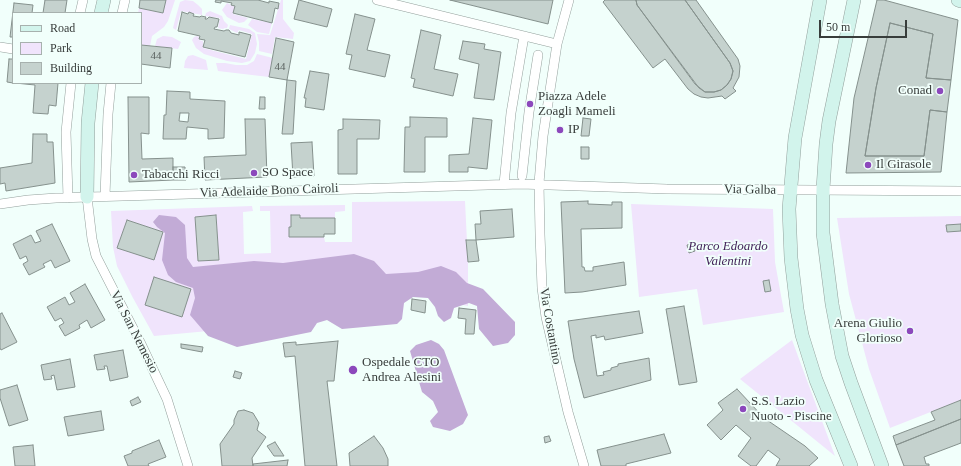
<!DOCTYPE html>
<html>
<head>
<meta charset="utf-8">
<style>
  body { margin:0 }
  #map { position:relative; width:961px; height:466px; overflow:hidden; background:#f1fffb; font-family:"Times New Roman",serif }
  canvas { display:block }
  .legend { position:absolute; left:12px; top:12px; width:130px; height:72px; box-sizing:border-box; background:#f1fffb; border:1px solid #a7b1ae; margin:0; padding:5px 7px; list-style:none; font-size:12px; color:#383d3b }
  .legend li { display:flex; align-items:center; gap:8px; height:20px }
  .legend b { width:20px; border:1px solid #a7b1ae }
  .scale { position:absolute; left:819px; top:20px; width:88px; height:18px; box-sizing:border-box; border:2px solid #383d3b; border-top:0; padding-left:5px; font-size:12px; line-height:14px; white-space:nowrap; color:#383d3b; -webkit-text-stroke:3px #f1fffb; paint-order:stroke }
</style>
</head>
<body>
<div id="map">
<canvas width="961" height="466"></canvas>
<ul class="legend">
<li><b style="height:5px;background:#d2f4ec"></b>Road</li>
<li><b style="height:11px;background:#f0e4fc"></b>Park</li>
<li><b style="height:11px;background:#c5d2ce"></b>Building</li>
</ul>
<div class="scale">50 m</div>
</div>
<script>
const ctx = document.querySelector('canvas').getContext('2d');
ctx.lineJoin = 'round';
function paint(path, color) { ctx.fillStyle = color; ctx.fill(path, 'evenodd'); }
const shape = rows => new Path2D(rows.map(r => 'M' + r).join(''));
function strokePath(path, color, width, dash) { ctx.strokeStyle = color; ctx.lineWidth = width; ctx.lineCap = dash ? 'butt' : 'round'; ctx.setLineDash(dash || []); ctx.stroke(path); }
function drawText(font, color, halo, rows, align = 'center') {
  ctx.font = font + ' "Times New Roman",serif'; ctx.lineWidth = 3.5; ctx.setLineDash([]); ctx.textBaseline = 'middle'; ctx.strokeStyle = halo; ctx.fillStyle = color; for (const [text, x, y, turn = 0] of rows) {
    ctx.save(); ctx.translate(x, y); ctx.rotate((+turn || 0) * Math.PI / 180); ctx.textAlign = isNaN(turn) ? turn : align; if (halo) ctx.strokeText(text, 0, 0); ctx.fillText(text, 0, 0); ctx.restore();
  }
}
const green = shape([
  [166,0,175,0,168,21,164,27,152,36,150,46,141,45,141,13,138,13,139,8,163,13],
  [185,0,193,1,198,5,202,9,202,15,181,11,176,30,173,28,175,20,180,2],
  [281,0,283,0,283,19,294,33,293,39,275,37,272,54,259,51,259,42,257,34,270,35],
  [227,3,235,7,233,14,248,18,244,22,239,23,227,17,222,10],
  [210,11,222,16,224,21,228,25,227,28,225,28,223,29,218,28,220,18,205,16,206,13],
  [252,19,272,23,269,34,257,32,248,25],
  [230,25,249,29,255,33,257,44,255,53,250,61,242,63,227,61,204,54,196,48,192,40,194,37,197,36,199,37,199,40,203,41,203,48,246,59,252,34,239,30,237,33,229,29],
  [163,36,172,37,181,42,178,49,155,46,157,39],
  [257,54,273,58,269,77,218,71,216,63,225,63,236,65,247,65,254,61],
  [193,55,206,60,208,70,184,68,185,61,188,56],
  [465,201,468,262,468,306,354,281,252,327,154,336,133,298,117,266,113,247,111,211,252,206,253,211,243,212,244,254,271,253,270,211,260,211,260,206,345,205,345,211,335,212,335,218,300,218,300,215,291,215,291,227,289,228,289,237,324,237,325,242,352,242,352,202],
  [216,215,219,260,198,261,195,217],
  [127,220,163,232,118,248],
  [631,204,773,209,775,262,784,312,703,325,697,289,639,297],
  [961,216,961,400,890,428,869,369,849,294,837,218],
  [792,340,835,456,740,379]
]);
const forest = shape([
  [159,215,176,217,185,225,187,258,193,267,254,261,283,263,354,254,374,261,386,274,418,272,441,266,456,272,467,283,483,289,515,322,515,335,508,343,493,346,479,329,477,306,469,303,454,308,451,318,444,322,438,316,435,307,428,298,413,297,404,303,402,319,397,324,342,329,327,320,317,323,311,332,237,347,208,336,190,315,195,298,193,288,176,282,168,275,162,260,165,233,157,227,153,222],
  [431,340,439,344,444,350,468,415,463,424,450,431,433,427,430,421,438,412,433,401,422,392,410,351,416,345]
]);
const building = shape([
  [45,0,67,0,65,13,43,13,45,0],
  [140,0,166,0,163,13,139,8,140,0],
  [216,0,258,0,269,3,269,1,279,3,278,9,275,8,272,23,233,13,235,6,231,5,232,3,221,1,221,3,215,2,216,0],
  [299,0,332,9,327,27,294,19,299,0],
  [450,0,553,0,548,24,450,0],
  [605,0,636,0,637,5,695,84,705,92,714,92,721,90,727,85,731,79,733,71,730,63,685,0,696,0,738,59,740,66,739,77,733,88,736,91,725,99,722,96,708,98,701,97,694,94,688,89,665,59,653,68,603,2,605,0],
  [636,0,685,0,730,63,733,71,731,79,727,85,721,90,714,92,705,92,699,88,637,5,636,0],
  [877,0,884,0,958,20,951,80,926,78,933,34,890,23,876,88,865,156,924,156,930,110,947,112,941,172,846,173,854,98,877,0],
  [14,3,33,5,32,13,13,13,13,37,10,37,14,3],
  [182,12,188,14,189,12,194,14,193,16,200,17,201,16,206,17,205,19,207,19,209,17,219,19,217,27,215,27,214,29,224,31,226,30,229,30,231,33,239,35,239,32,251,35,245,57,203,47,205,40,199,39,200,36,178,31,182,12],
  [355,14,375,19,367,50,390,55,385,77,349,69,352,55,346,54,355,14],
  [890,23,933,34,926,78,951,80,947,112,930,110,924,156,865,156,876,88,890,23],
  [421,30,441,35,434,69,458,74,453,96,413,87,415,79,411,78,421,30],
  [276,38,294,42,287,80,269,77,276,38],
  [463,41,485,44,484,49,501,52,494,100,474,98,479,64,459,59,463,41],
  [141,45,172,48,170,68,141,64,141,45],
  [9,59,13,59,13,83,7,82,9,59],
  [310,71,329,74,324,110,305,107,306,98,304,98,310,71],
  [287,80,296,81,293,134,282,134,287,80],
  [15,83,58,83,56,106,49,105,48,114,33,113,35,85,15,83],
  [167,91,190,92,190,99,225,101,224,138,208,139,208,129,187,127,186,139,163,139,164,115,166,115,167,91],
  [180,113,189,113,188,122,179,121,180,113],
  [128,97,149,97,149,134,141,133,142,159,173,158,173,180,129,182,128,97],
  [260,97,265,97,265,109,259,109,260,97],
  [410,117,447,118,447,137,425,137,425,172,404,172,405,127,410,127,410,117],
  [473,118,492,120,487,169,468,167,468,172,449,172,449,155,469,154,473,118],
  [583,118,591,119,589,136,581,136,583,118],
  [245,119,265,119,267,177,205,180,204,157,246,155,245,119],
  [343,119,380,120,379,139,357,139,357,174,338,174,338,130,343,129,343,119],
  [33,134,47,134,47,142,53,142,55,183,6,191,5,183,0,184,0,168,32,163,33,134],
  [312,142,314,176,293,177,291,143,312,142],
  [581,147,589,147,589,159,581,159,581,147],
  [173,167,185,167,186,180,173,180,173,167],
  [588,201,588,204,612,205,612,202,622,202,622,228,581,229,582,267,584,267,585,271,593,271,593,267,624,262,626,285,582,292,565,293,561,202,588,201],
  [512,209,514,237,476,240,475,224,481,224,480,211,512,209],
  [216,215,219,260,198,261,195,217,216,215],
  [291,215,300,215,300,218,335,218,335,234,324,234,324,237,289,237,289,227,291,227,291,215],
  [127,220,163,232,154,260,117,248,127,220],
  [52,224,70,261,55,268,51,260,43,264,45,267,29,275,23,264,28,261,26,256,20,259,13,244,31,235,35,243,41,241,36,231,52,224],
  [961,224,961,231,947,232,946,225,961,224],
  [466,240,476,240,479,261,468,262,466,240],
  [694,243,695,251,689,253,687,245,694,243],
  [154,277,191,289,182,317,145,305,154,277],
  [769,280,771,291,765,292,763,281,769,280],
  [85,284,105,320,91,328,87,320,79,325,80,328,65,336,59,326,64,323,61,318,55,321,47,307,65,297,69,305,75,302,70,293,85,284],
  [412,299,426,301,425,313,411,310,412,299],
  [684,306,697,382,679,385,666,309,684,306],
  [459,308,476,310,474,334,465,334,466,319,458,318,459,308],
  [639,311,643,333,605,340,604,336,596,338,596,335,591,336,597,376,604,375,603,372,611,370,611,368,618,366,618,364,649,358,651,380,584,398,574,359,568,321,639,311],
  [2,313,17,342,1,350,0,348,0,314,2,313],
  [338,341,334,381,327,381,337,466,305,466,295,356,285,357,283,343,296,342,296,345,338,341],
  [181,344,203,347,202,352,181,348,181,344],
  [123,350,128,377,110,381,107,366,104,366,105,369,97,370,94,355,123,350],
  [70,359,75,387,57,390,54,375,51,376,52,379,44,380,41,365,70,359],
  [235,371,242,373,240,379,233,377,235,371],
  [17,385,28,420,9,426,0,398,0,390,17,385],
  [737,389,764,418,805,446,818,458,809,466,776,466,780,459,768,450,756,466,751,466,738,456,751,438,736,425,721,440,707,425,723,410,718,403,737,389],
  [138,397,141,402,132,406,130,401,138,397],
  [961,400,961,419,896,445,893,436,935,420,931,412,961,400],
  [244,410,253,413,259,423,257,430,266,437,252,458,253,466,222,466,220,444,234,424,234,420,238,411,244,410],
  [101,411,104,430,68,436,64,417,101,411],
  [961,419,961,443,924,457,926,464,929,464,929,466,904,466,896,445,961,419],
  [664,434,671,453,626,464,626,466,601,466,597,450,664,434],
  [374,436,383,448,388,459,388,466,350,466,349,453,374,436],
  [549,436,551,441,545,443,544,437,549,436],
  [159,440,166,457,148,464,149,466,128,466,124,456,132,453,132,451,159,440],
  [275,442,284,456,274,456,267,446,275,442],
  [33,445,35,466,15,466,13,447,33,445],
  [288,460,287,466,253,466,253,464,288,460]
]);
const street = shape([
  [377,0,557,44],
  [569,0,557,44,543,136,539,183,540,234,542,288,546,317,568,412,584,466],
  [80,13,83,0],
  [122,13,125,0],
  [0,47,13,49],
  [522,176,529,112,538,55],
  [504,184,511,113,524,36],
  [105,196,108,114,111,83],
  [87,197,92,239,96,256,140,342,167,399,188,466],
  [68,198,66,132,71,83],
  [0,204,28,200,56,198,521,184,667,189,961,191]
]);
const secondary = shape([
  [820,0,795,138,789,209,791,258,797,309,802,335,816,380,851,466],
  [854,0,829,121,826,144,823,189,823,233,832,304,842,356,851,383,882,466],
  [958,0,961,1],
  [101,13,104,0],
  [87,197,88,123,92,83]
]);
const markers = [
  [940,91,4,"#8c48bc"],
  [530,104,4,"#8c48bc"],
  [560,130,4,"#8c48bc"],
  [868,165,4,"#8c48bc"],
  [254,173,4,"#8c48bc"],
  [134,175,4,"#8c48bc"],
  [910,331,4,"#8c48bc"],
  [353,370,5,"#8c48bc"],
  [743,409,4,"#8c48bc"]
];
const numberNames = [
  ["44",156,56],
  ["44",280,67]
];
const poiNames = [
  ["Conad",932,91,"right"],
  ["Piazza Adele",538,97],
  ["Zoagli Mameli",538,112],
  ["IP",568,130],
  ["Il Girasole",876,165],
  ["SO Space",262,173],
  ["Tabacchi Ricci",142,175],
  ["Arena Giulio",902,324,"right"],
  ["Glorioso",902,339,"right"],
  ["Ospedale CTO",362,363],
  ["Andrea Alesini",362,378],
  ["S.S. Lazio",751,402],
  ["Nuoto - Piscine",751,417]
];
const streetNames = [
  ["Via Galba",750,190,1],
  ["Via Adelaide Bono Cairoli",269,191,-2],
  ["Via Costantino",550,326,80],
  ["Via San Nemesio",134,332,63]
];
const parkNames = [
  ["Parco Edoardo",728,247],
  ["Valentini",728,262]
];
paint(green, '#f0e4fc');
paint(forest, '#c2abd6');
paint(building, '#c5d2ce');
strokePath(building, '#85918d', 1);
strokePath(street, '#93a09c', 10);
strokePath(secondary, '#93a09c', 14);
strokePath(street, '#fff', 9);
strokePath(secondary, '#d2f4ec', 13);
for (const [x, y, r, color] of markers) { const dot = new Path2D(); dot.arc(x, y, r, 0, 2 * Math.PI); ctx.fillStyle = color; ctx.fill(dot); strokePath(dot, '#f1fffb', 1.5); }
drawText('11px', '#5b6260', null, numberNames);
drawText('13px', '#383d3b', '#f1fffb', poiNames, 'left');
drawText('13px', '#383d3b', '#f1fffb', streetNames);
drawText('italic 13px', '#43245a', '#f1fffb', parkNames);
</script>
</body>
</html>
